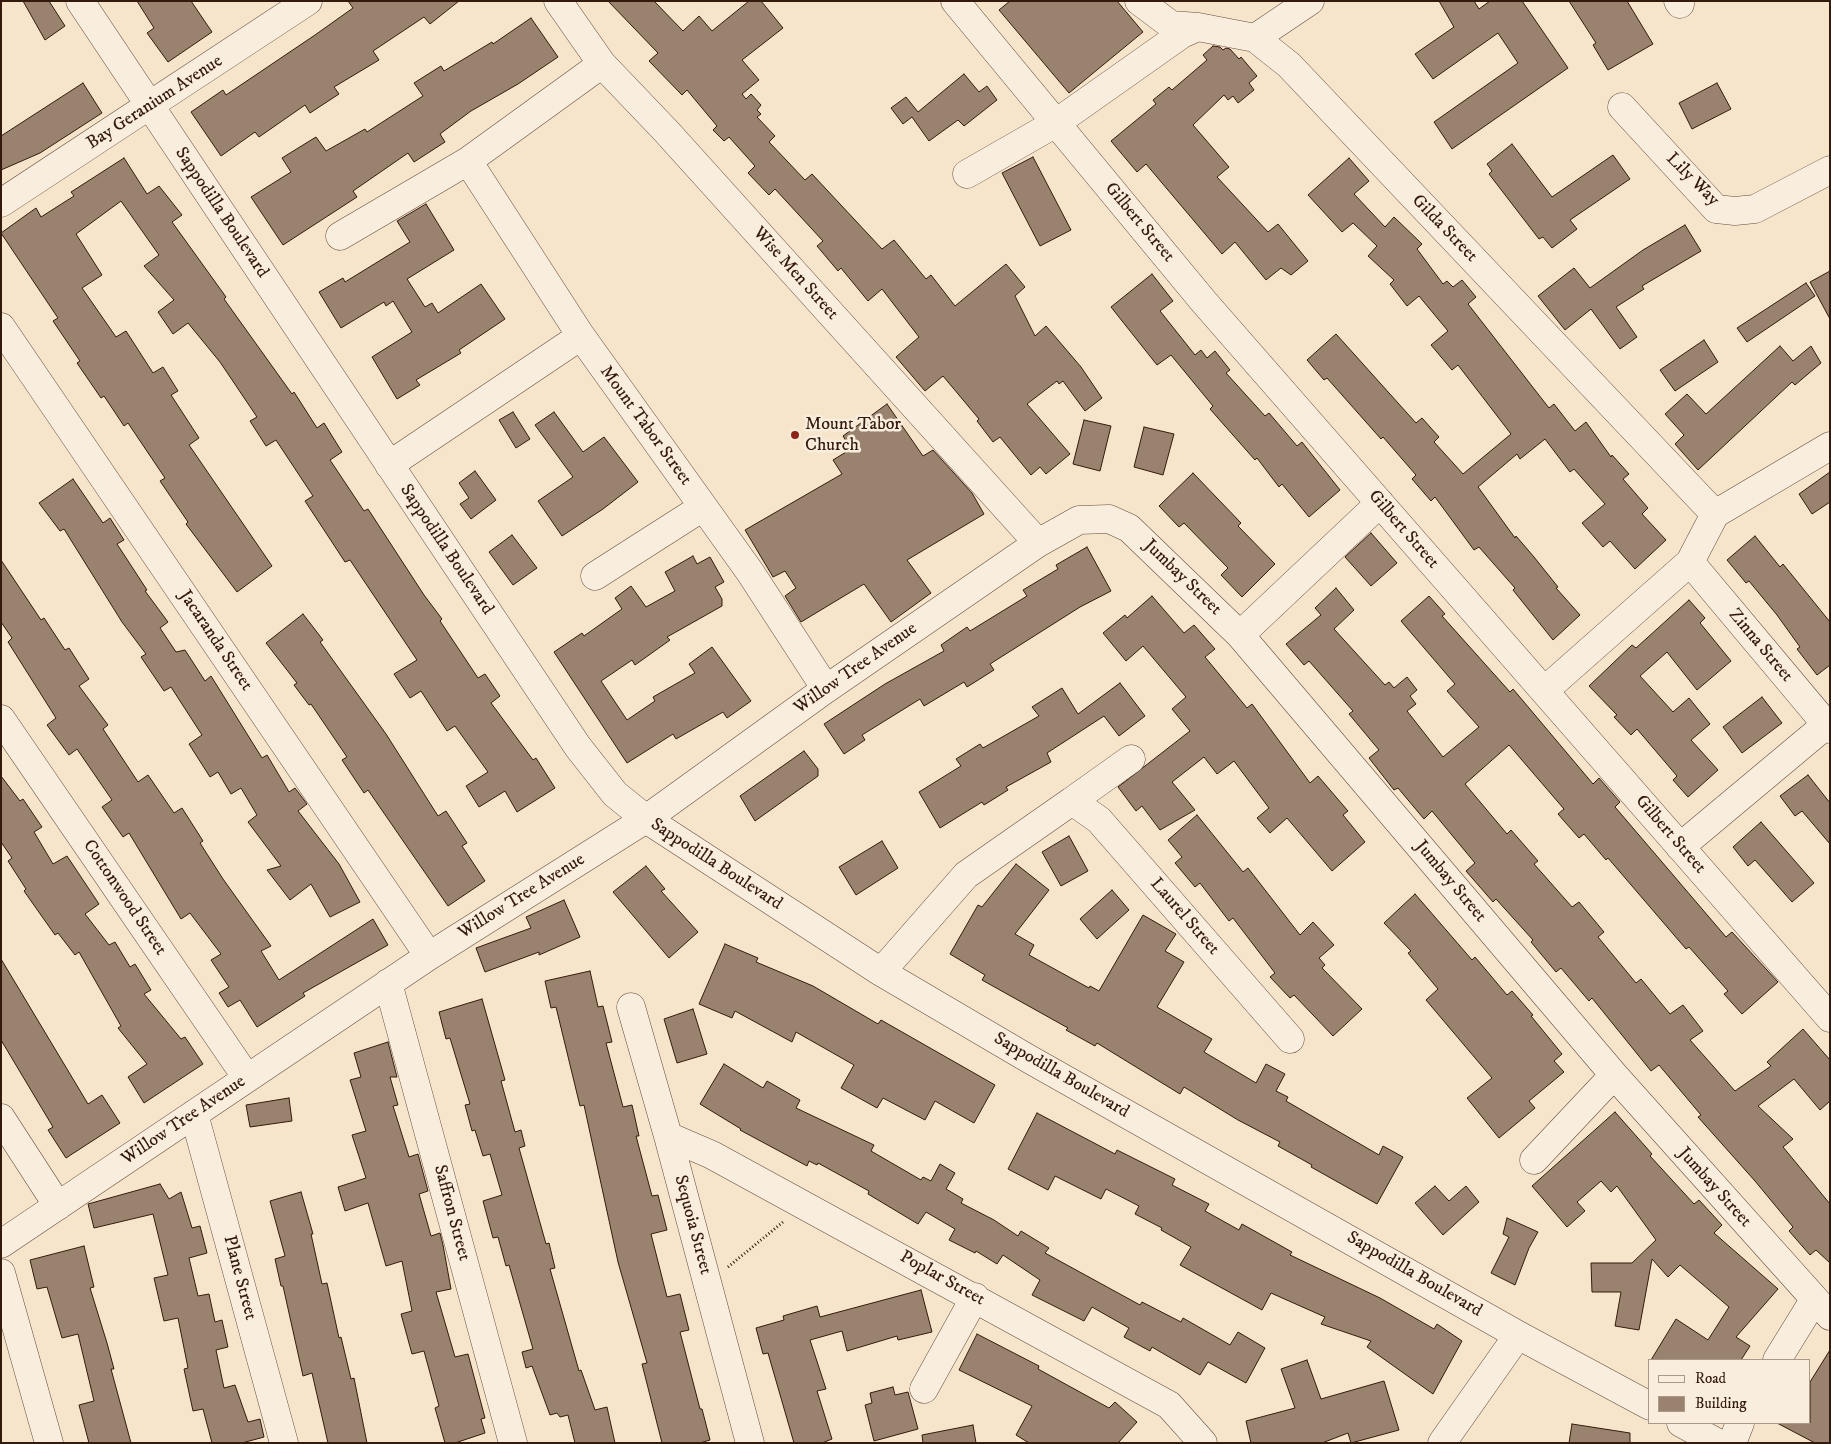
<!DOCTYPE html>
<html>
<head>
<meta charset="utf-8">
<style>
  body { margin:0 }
  #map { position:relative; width:1831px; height:1444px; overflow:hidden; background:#f6e4cb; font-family:"IM FELL DW Pica",serif }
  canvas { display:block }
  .frame { position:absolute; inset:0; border:2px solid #341a0c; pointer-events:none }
  .legend { position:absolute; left:1648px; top:1359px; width:162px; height:65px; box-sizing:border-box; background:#f9eddd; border:1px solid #aa9989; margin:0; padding:6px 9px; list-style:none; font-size:15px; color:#341a0c }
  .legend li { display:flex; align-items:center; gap:10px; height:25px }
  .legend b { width:25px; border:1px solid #aa9989 }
</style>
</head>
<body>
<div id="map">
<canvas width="1831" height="1444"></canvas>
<div class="frame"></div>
<ul class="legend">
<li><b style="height:6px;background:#f9eddd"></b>Road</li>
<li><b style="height:14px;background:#99836f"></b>Building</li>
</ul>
</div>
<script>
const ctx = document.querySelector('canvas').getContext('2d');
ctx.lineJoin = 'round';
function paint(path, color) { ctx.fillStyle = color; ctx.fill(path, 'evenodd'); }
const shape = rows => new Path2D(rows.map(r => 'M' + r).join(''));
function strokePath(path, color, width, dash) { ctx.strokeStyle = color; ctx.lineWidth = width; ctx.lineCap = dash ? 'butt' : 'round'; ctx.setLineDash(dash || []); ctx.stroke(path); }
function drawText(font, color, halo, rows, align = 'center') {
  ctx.font = font + ' "IM FELL DW Pica",serif'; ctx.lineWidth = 5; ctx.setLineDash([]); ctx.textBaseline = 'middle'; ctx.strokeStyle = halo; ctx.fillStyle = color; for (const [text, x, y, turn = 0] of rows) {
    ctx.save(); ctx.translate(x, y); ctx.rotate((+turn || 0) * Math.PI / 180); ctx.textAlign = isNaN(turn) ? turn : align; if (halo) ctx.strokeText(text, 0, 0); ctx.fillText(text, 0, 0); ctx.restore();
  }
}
const building = shape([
  [23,1,49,1,65,26,45,40,23,1],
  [137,1,191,1,212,32,168,62,147,33,154,28,137,1],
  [348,1,459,1,430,24,424,17,373,51,379,60,334,87,339,94,310,113,305,105,259,137,255,132,221,156,191,112,223,90,226,95,315,35,353,8,348,1],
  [608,1,654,1,683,31,699,16,712,31,749,1,761,1,783,28,742,60,759,80,742,94,746,99,751,94,761,105,757,110,761,114,757,117,775,136,769,142,805,180,812,174,882,249,894,240,926,279,931,275,955,306,1006,264,1025,287,1015,296,1035,336,1046,326,1081,367,1102,398,1085,411,1063,381,1059,384,1057,381,1027,404,1070,454,1046,474,1040,467,1031,475,1000,437,993,442,977,421,979,419,943,376,925,391,896,357,919,337,882,289,868,301,841,268,838,271,817,246,823,241,775,189,769,195,748,173,755,166,729,137,724,141,713,130,717,126,687,90,682,95,649,61,658,53,608,1],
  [1010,1,1117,1,1143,32,1069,93,999,10,1010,1],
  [1439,1,1474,1,1479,9,1490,1,1522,1,1568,68,1452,149,1434,122,1518,63,1498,33,1433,79,1415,54,1454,27,1439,1],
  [1569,1,1627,1,1653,44,1608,70,1593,45,1596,43,1569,1],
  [531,18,558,57,518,84,471,111,440,134,445,142,414,162,408,153,353,191,357,197,283,245,251,197,291,172,282,158,316,137,326,151,365,129,367,132,423,96,414,83,441,66,444,71,492,42,493,44,531,18],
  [1213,46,1220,47,1223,50,1226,48,1230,49,1239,59,1241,57,1257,76,1249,83,1254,90,1238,103,1233,96,1228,100,1224,95,1193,125,1229,167,1217,177,1268,232,1278,224,1308,261,1291,275,1281,268,1266,280,1235,242,1222,254,1146,164,1137,172,1111,141,1156,104,1153,100,1169,87,1172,90,1207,60,1203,55,1213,46],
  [964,74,979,92,987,86,997,100,964,126,958,120,929,141,912,117,903,124,891,108,906,97,918,112,964,74],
  [83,83,102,113,40,153,1,170,1,136,83,83],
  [1717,83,1731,109,1692,129,1679,103,1717,83],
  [1512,144,1552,197,1613,155,1630,179,1570,220,1577,229,1552,248,1543,237,1539,239,1489,174,1492,171,1487,164,1512,144],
  [1033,157,1071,230,1040,246,1002,173,1033,157],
  [124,158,147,194,159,186,182,215,172,222,226,297,224,299,292,394,294,392,317,428,324,423,342,452,330,460,364,511,368,509,424,595,442,619,440,621,478,678,485,674,500,696,491,703,533,760,536,758,555,788,517,812,505,791,479,807,466,786,488,772,455,726,447,731,421,691,410,698,394,674,417,660,350,560,345,562,328,536,305,501,313,496,276,440,266,446,250,421,257,417,220,362,188,323,173,334,158,312,174,300,144,266,159,255,121,201,76,234,102,275,82,288,116,337,126,331,153,373,163,367,178,391,171,395,199,438,189,445,272,566,237,592,186,524,188,522,160,481,165,478,128,423,124,426,104,396,101,398,77,363,80,361,53,321,58,318,1,233,36,208,41,217,74,196,71,192,124,158],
  [1349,158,1369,181,1354,194,1385,227,1394,217,1422,244,1417,249,1443,284,1447,281,1453,287,1462,280,1476,297,1468,304,1549,408,1554,404,1575,431,1586,422,1611,457,1612,455,1629,474,1623,479,1648,508,1642,514,1666,540,1635,569,1610,541,1603,547,1582,523,1605,504,1574,469,1570,472,1545,439,1520,459,1517,454,1478,487,1515,538,1516,536,1534,557,1558,587,1556,588,1580,615,1553,640,1513,590,1515,588,1479,547,1474,550,1435,497,1431,501,1412,479,1416,475,1383,437,1381,439,1327,378,1324,380,1307,360,1336,334,1416,423,1422,418,1439,437,1434,442,1463,474,1511,434,1458,365,1452,370,1431,345,1448,331,1419,296,1407,306,1390,284,1394,280,1368,256,1377,246,1353,223,1342,232,1308,195,1349,158],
  [426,204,454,250,407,279,425,307,432,303,438,313,481,284,505,319,459,350,461,353,416,380,420,385,397,399,372,357,412,332,393,301,386,306,384,302,341,328,319,292,343,278,345,282,410,242,397,221,426,204],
  [1685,225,1701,251,1642,286,1644,289,1616,307,1637,337,1620,349,1591,309,1565,330,1538,296,1574,268,1590,288,1643,250,1685,225],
  [1830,271,1830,319,1810,282,1830,271],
  [1152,274,1173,301,1160,311,1195,355,1201,350,1207,358,1215,351,1230,370,1226,373,1265,416,1269,413,1297,446,1302,442,1340,490,1309,517,1282,484,1279,487,1257,458,1255,460,1210,409,1213,406,1171,355,1157,365,1111,307,1152,274],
  [1806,283,1815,296,1747,342,1737,328,1806,283],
  [1704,340,1718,362,1675,391,1660,370,1704,340],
  [1780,346,1793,361,1811,346,1821,363,1795,385,1792,382,1698,470,1675,444,1684,435,1665,414,1687,394,1706,414,1780,346],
  [887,404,923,456,933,450,972,493,984,514,907,560,931,593,891,622,864,584,801,622,785,596,796,588,785,571,773,577,745,530,842,474,833,460,851,449,843,436,887,404],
  [513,412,530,439,516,448,499,420,513,412],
  [554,412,583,452,604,437,638,482,603,509,562,536,538,501,573,477,535,425,554,412],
  [1084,420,1111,426,1100,471,1073,464,1084,420],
  [1144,427,1174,434,1163,475,1134,467,1144,427],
  [475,471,496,500,471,519,460,504,469,498,459,483,475,471],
  [1830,472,1830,502,1812,514,1799,494,1830,472],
  [1193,473,1241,523,1238,526,1275,564,1242,597,1221,575,1228,568,1184,523,1179,527,1159,506,1193,473],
  [73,479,103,523,110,518,124,540,117,544,147,590,145,591,168,622,160,628,176,652,185,650,205,681,211,676,262,758,267,755,289,792,295,788,307,804,298,811,339,864,360,902,330,917,311,884,290,900,267,870,281,866,248,822,257,815,241,788,231,794,218,772,210,777,189,744,202,735,171,687,164,691,141,657,146,654,122,622,64,529,60,531,39,503,73,479],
  [1371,533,1397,563,1371,586,1345,557,1371,533],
  [512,535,537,568,513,585,489,552,512,535],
  [1755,536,1780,567,1783,564,1830,622,1830,665,1817,675,1797,649,1800,647,1777,615,1749,581,1746,583,1727,560,1755,536],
  [1087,547,1111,591,1080,607,990,664,994,670,967,687,964,682,924,706,920,699,862,735,865,740,844,754,824,724,885,684,944,651,941,645,967,627,970,631,1027,596,1023,590,1058,569,1056,565,1087,547],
  [693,556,697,564,710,557,724,582,715,587,722,599,722,606,667,637,670,640,635,665,632,660,601,681,627,720,655,701,653,697,695,673,689,664,712,647,751,701,727,718,723,712,676,739,673,734,627,763,554,652,582,633,584,636,622,609,615,598,631,586,646,607,675,591,665,572,693,556],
  [1,560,41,620,44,618,65,650,69,648,89,679,79,686,108,725,103,729,138,782,148,775,174,813,182,808,203,841,200,843,223,879,271,946,261,951,279,980,373,919,388,945,303,993,305,996,257,1027,240,1000,228,1007,219,993,229,987,211,960,221,954,190,913,181,919,129,833,123,837,102,807,112,800,77,749,69,755,47,725,56,718,8,642,12,638,1,622,1,560],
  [1336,588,1354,610,1334,629,1385,685,1389,682,1394,688,1407,677,1417,690,1410,696,1416,704,1407,711,1443,757,1479,727,1447,691,1455,684,1401,621,1429,596,1445,614,1442,616,1510,692,1513,689,1593,784,1599,778,1620,802,1615,807,1726,937,1732,932,1778,982,1742,1014,1724,994,1728,991,1689,947,1686,949,1608,858,1606,860,1584,834,1579,838,1558,814,1564,809,1509,745,1465,784,1507,834,1511,830,1538,861,1534,864,1572,907,1579,902,1604,932,1598,937,1636,983,1641,979,1670,1014,1683,1005,1703,1031,1690,1040,1735,1091,1771,1066,1767,1062,1803,1029,1830,1060,1830,1101,1820,1110,1794,1079,1758,1106,1793,1139,1783,1147,1830,1204,1830,1263,1816,1250,1810,1255,1789,1231,1793,1227,1755,1181,1698,1117,1701,1115,1659,1065,1651,1071,1592,998,1589,1001,1561,968,1556,972,1531,942,1533,940,1496,899,1493,902,1466,871,1475,863,1432,811,1424,819,1398,788,1394,790,1369,758,1379,750,1349,714,1353,711,1309,661,1304,665,1286,644,1321,615,1315,608,1336,588],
  [1152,596,1184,633,1194,625,1215,649,1205,657,1247,708,1252,704,1310,783,1318,776,1348,811,1343,815,1365,842,1332,871,1287,818,1270,833,1257,818,1269,808,1234,761,1217,774,1204,757,1172,782,1195,810,1160,830,1142,806,1136,811,1118,787,1190,731,1172,709,1186,697,1143,646,1126,661,1103,633,1125,615,1127,618,1152,596],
  [1689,600,1705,618,1700,623,1731,661,1697,690,1667,652,1640,676,1673,712,1689,698,1710,724,1691,740,1718,770,1688,797,1673,780,1677,776,1637,729,1631,735,1614,717,1617,715,1589,686,1632,645,1636,648,1689,600],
  [303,614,323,640,320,642,386,734,438,816,446,811,467,843,462,846,485,881,448,906,368,790,364,793,342,760,347,757,311,704,309,705,294,685,297,683,266,643,303,614],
  [1120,683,1145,716,1119,736,1104,716,1047,753,1051,762,1006,787,1008,790,984,805,982,802,940,828,919,792,961,766,956,759,980,744,983,748,1039,716,1032,707,1062,688,1078,714,1120,683],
  [1762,697,1782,723,1742,753,1723,727,1762,697],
  [804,751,818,769,818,776,755,821,740,796,804,751],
  [1808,775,1830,803,1830,844,1802,811,1795,816,1780,796,1808,775],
  [1,776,20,801,23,799,42,827,34,832,53,864,67,856,99,904,85,914,109,945,115,942,130,967,135,964,151,990,144,994,181,1039,185,1037,203,1064,144,1103,128,1077,147,1064,118,1028,121,1026,79,952,75,955,58,933,55,935,24,891,26,889,8,861,12,858,1,842,1,776],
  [1197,815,1243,872,1248,868,1300,935,1313,922,1334,945,1319,958,1325,965,1322,968,1362,1009,1333,1036,1294,995,1290,998,1270,977,1275,973,1233,918,1229,921,1200,883,1195,887,1175,863,1182,857,1168,840,1197,815],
  [1761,822,1814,883,1792,902,1755,860,1748,866,1733,847,1761,822],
  [1069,836,1088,871,1061,886,1042,852,1069,836],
  [882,841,898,868,856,895,839,867,882,841],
  [1016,864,1049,890,1015,934,1034,945,1029,955,1089,988,1090,986,1099,991,1143,915,1176,934,1165,951,1184,962,1157,1007,1212,1039,1204,1052,1256,1083,1266,1064,1285,1074,1276,1091,1288,1097,1286,1101,1379,1155,1383,1146,1403,1157,1377,1204,1311,1167,1312,1165,1278,1146,1280,1142,1238,1120,1184,1087,1180,1094,1097,1043,1095,1046,1066,1030,1068,1028,982,980,985,975,950,954,978,905,982,907,1016,864],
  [646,866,665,889,661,891,698,932,669,958,613,892,646,866],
  [1112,890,1129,910,1097,939,1080,919,1112,890],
  [1415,894,1472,960,1475,957,1507,995,1512,991,1533,1015,1531,1016,1562,1054,1554,1061,1564,1072,1529,1101,1535,1108,1499,1138,1467,1098,1492,1078,1426,1000,1438,989,1408,953,1411,951,1384,923,1415,894],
  [564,900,580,937,539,955,539,952,485,972,476,948,531,928,526,917,564,900],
  [725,944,758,958,756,962,813,986,878,1024,881,1020,995,1085,974,1123,935,1101,925,1120,883,1098,877,1108,841,1088,854,1065,796,1032,792,1042,735,1011,732,1018,699,1004,725,944],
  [1,959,88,1104,102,1095,120,1123,66,1158,48,1130,53,1127,1,1040,1,959],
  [590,971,598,1007,603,1006,612,1042,606,1043,623,1107,632,1105,639,1136,636,1136,652,1196,658,1195,667,1230,651,1234,667,1297,680,1294,689,1330,680,1332,700,1409,702,1409,710,1440,700,1443,662,1443,642,1364,647,1363,618,1262,584,1105,580,1106,556,1007,551,1008,545,981,590,971],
  [482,999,505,1080,501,1081,515,1132,521,1130,525,1146,519,1148,546,1244,549,1243,555,1268,550,1269,579,1371,581,1370,595,1410,607,1407,615,1443,575,1443,568,1415,560,1417,557,1413,550,1415,532,1366,526,1368,522,1352,533,1349,509,1265,506,1266,498,1237,493,1238,483,1201,502,1195,490,1154,483,1156,475,1130,472,1131,465,1105,470,1104,450,1038,446,1039,439,1012,482,999],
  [693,1009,707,1054,677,1063,664,1019,693,1009],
  [388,1042,397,1077,390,1077,398,1105,393,1106,409,1157,418,1154,428,1191,419,1194,431,1236,440,1233,443,1245,451,1289,436,1292,455,1357,468,1354,485,1418,481,1419,485,1433,455,1443,445,1443,435,1408,439,1406,424,1351,412,1354,401,1314,412,1311,402,1261,386,1266,368,1203,345,1211,338,1187,366,1178,352,1135,366,1131,350,1080,361,1077,354,1053,388,1042],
  [724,1064,763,1088,767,1081,800,1100,796,1108,874,1145,871,1151,921,1180,923,1177,931,1181,940,1164,955,1173,946,1189,963,1199,961,1203,994,1220,1018,1236,1021,1231,1049,1248,1045,1253,1140,1305,1142,1302,1181,1322,1183,1318,1230,1345,1238,1332,1265,1348,1246,1383,1208,1362,1200,1375,1152,1347,1150,1351,1124,1337,1129,1328,1092,1307,1084,1321,1032,1295,1040,1280,1003,1255,997,1264,976,1251,975,1253,949,1240,955,1229,926,1212,918,1224,868,1194,869,1191,818,1163,817,1165,809,1161,807,1166,740,1130,741,1129,700,1104,724,1064],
  [289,1098,292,1121,250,1127,246,1105,289,1098],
  [1615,1112,1652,1154,1650,1156,1694,1204,1699,1200,1722,1225,1714,1233,1778,1289,1736,1337,1750,1346,1741,1360,1651,1360,1676,1319,1708,1340,1729,1307,1680,1265,1668,1277,1652,1259,1639,1330,1615,1326,1621,1292,1592,1292,1591,1263,1632,1263,1656,1240,1617,1186,1611,1192,1601,1181,1577,1202,1585,1211,1567,1227,1532,1186,1615,1112],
  [1037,1113,1115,1154,1117,1150,1175,1179,1172,1185,1209,1204,1205,1211,1239,1230,1242,1224,1292,1252,1290,1255,1380,1298,1434,1329,1437,1324,1462,1341,1433,1394,1367,1347,1371,1341,1321,1324,1325,1317,1271,1293,1262,1310,1180,1265,1191,1247,1161,1230,1162,1228,1135,1214,1139,1206,1106,1189,1101,1199,1055,1176,1048,1190,1008,1169,1037,1113],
  [160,1184,169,1199,181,1192,192,1228,200,1226,207,1253,189,1258,198,1296,209,1294,215,1322,222,1320,228,1347,216,1350,224,1388,235,1385,248,1422,260,1419,264,1437,242,1443,212,1443,203,1409,193,1411,184,1369,188,1368,178,1318,164,1321,154,1278,168,1275,153,1214,94,1228,88,1204,160,1184],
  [1435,1186,1449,1201,1466,1186,1479,1202,1443,1235,1415,1203,1435,1186],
  [301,1192,313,1234,311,1234,322,1284,327,1283,339,1338,341,1337,351,1379,354,1378,367,1443,328,1443,312,1373,303,1376,283,1286,281,1286,275,1259,285,1256,270,1201,301,1192],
  [1507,1218,1538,1232,1529,1248,1515,1285,1491,1273,1509,1237,1503,1234,1507,1218],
  [84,1246,94,1287,90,1288,107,1343,114,1369,111,1369,131,1443,89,1443,79,1405,94,1401,78,1334,62,1338,47,1287,37,1289,30,1260,84,1246],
  [921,1290,932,1332,898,1340,897,1336,847,1351,842,1331,810,1340,826,1389,817,1391,832,1439,822,1443,794,1443,768,1353,763,1354,756,1328,784,1320,783,1316,817,1306,820,1317,921,1290],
  [977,1334,1039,1366,1038,1369,1109,1408,1115,1402,1137,1422,1118,1443,1029,1443,1016,1435,1032,1406,959,1370,977,1334],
  [1830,1350,1830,1443,1815,1443,1777,1423,1810,1423,1810,1382,1830,1350],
  [1307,1360,1321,1399,1384,1381,1399,1430,1351,1443,1348,1433,1322,1443,1251,1443,1246,1421,1295,1408,1281,1369,1307,1360],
  [893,1387,895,1395,908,1392,918,1429,874,1441,865,1405,872,1403,870,1393,893,1387],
  [1572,1424,1630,1433,1630,1443,1569,1443,1572,1424],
  [973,1425,976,1443,923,1443,922,1435,973,1425]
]);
const path = shape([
  [728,1267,783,1222]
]);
const minor = shape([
  [80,1,578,747,615,794,646,819,881,972,1029,1059,1518,1335,1650,1406],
  [558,1,602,64,666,131,1038,543],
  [955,1,1204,302,1830,1018],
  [1139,1,1171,25,1198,27,1255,38,1289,65,1715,514],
  [1678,1,1680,4],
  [1255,38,1310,1],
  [1622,107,1716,209,1735,211,1755,209,1830,170],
  [468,161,581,336,750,572,826,689],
  [967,174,1056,123,1182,34,1198,27],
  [1,203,308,1],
  [340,236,468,161,602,64],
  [1,327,429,956],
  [389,465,581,336],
  [1690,562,1830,729],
  [595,576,703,507],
  [1240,635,1380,503],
  [1544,691,1690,562,1715,514,1830,446],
  [1,719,247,1078],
  [1072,801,1131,759],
  [1680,847,1826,725],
  [881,972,966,875,1072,801,1099,820,1290,1039],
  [388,983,513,1443],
  [631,1007,668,1136,750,1443],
  [194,1114,284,1443],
  [1,1118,58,1206],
  [668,1136,712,1155,1169,1405,1203,1443],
  [1534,1160,1614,1075],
  [1,1244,429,956,646,819,826,689,1038,543,1079,520,1109,519,1129,528,1240,635,1614,1075,1830,1316],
  [1,1273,49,1443],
  [1777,1360,1814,1300],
  [924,1389,975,1297],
  [1681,1423,1718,1443],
  [1442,1443,1518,1335],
  [1732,1443,1740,1423]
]);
const markers = [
  [795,435,5,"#8f2418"]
];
const streetNames = [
  ["Bay Geranium Avenue",155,103,-33],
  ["Lily Way",1692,180,45],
  ["Sappodilla Boulevard",221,213,56],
  ["Gilbert Street",1139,223,50],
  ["Gilda Street",1444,229,46],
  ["Wise Men Street",795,274,48],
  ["Mount Tabor Street",645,426,54],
  ["Gilbert Street",1403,530,49],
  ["Sappodilla Boulevard",446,550,56],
  ["Jumbay Street",1182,578,44],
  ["Jacaranda Street",215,641,56],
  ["Zinna Street",1760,646,50],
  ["Willow Tree Avenue",856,669,-35],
  ["Gilbert Street",1670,835,49],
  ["Sappodilla Boulevard",716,865,33],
  ["Jumbay Street",1450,882,50],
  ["Willow Tree Avenue",522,897,-32],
  ["Cottonwood Street",124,898,56],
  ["Laurel Street",1184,917,49],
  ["Sappodilla Boulevard",1061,1076,30],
  ["Willow Tree Avenue",184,1121,-34],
  ["Jumbay Street",1714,1188,48],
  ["Saffron Street",451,1213,75],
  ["Sequoia Street",692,1225,75],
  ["Sappodilla Boulevard",1414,1275,30],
  ["Plane Street",239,1278,75],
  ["Poplar Street",942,1279,29]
];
const poiNames = [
  ["Mount Tabor",805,425],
  ["Church",805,446]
];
paint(building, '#99836f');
strokePath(building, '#341a0c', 1);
strokePath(minor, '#644c3c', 29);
strokePath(path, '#341a0c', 3, [1, 2.5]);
strokePath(minor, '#f9eddd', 28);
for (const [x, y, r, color] of markers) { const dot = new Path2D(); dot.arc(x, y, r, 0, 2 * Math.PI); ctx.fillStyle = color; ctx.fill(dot); strokePath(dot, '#f9eddd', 2); }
drawText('18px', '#341a0c', '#f9eddd', streetNames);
drawText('18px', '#341a0c', '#f9eddd', poiNames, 'left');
</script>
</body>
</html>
